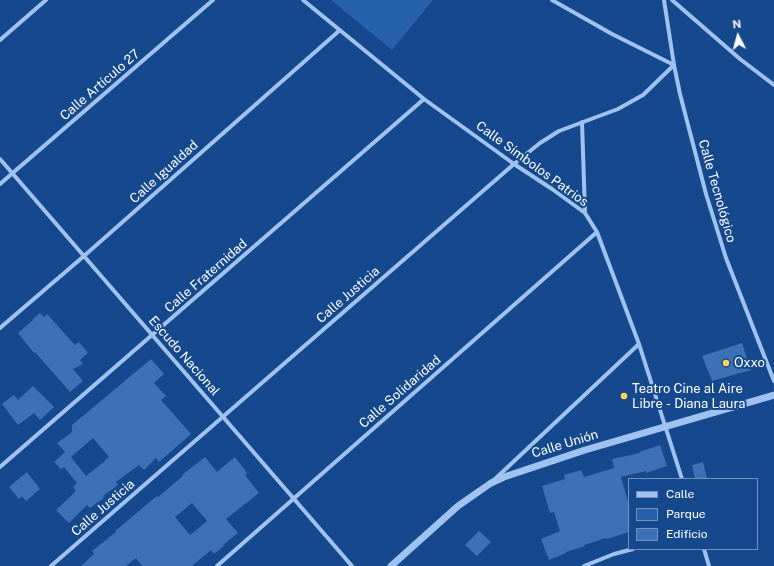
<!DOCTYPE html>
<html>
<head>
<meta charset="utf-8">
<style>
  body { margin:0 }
  #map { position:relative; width:774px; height:566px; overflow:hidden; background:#15488c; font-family:"Public Sans",sans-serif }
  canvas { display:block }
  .legend { position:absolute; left:628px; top:478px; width:130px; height:72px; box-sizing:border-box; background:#15488c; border:1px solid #7391ba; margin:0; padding:5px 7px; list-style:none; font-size:12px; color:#fff }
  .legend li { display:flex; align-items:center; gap:8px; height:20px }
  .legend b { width:20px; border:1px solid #7391ba }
  .north { position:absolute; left:718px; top:16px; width:40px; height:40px; -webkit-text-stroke:3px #15488c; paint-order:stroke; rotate:354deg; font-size:11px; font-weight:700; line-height:16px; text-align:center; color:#fff }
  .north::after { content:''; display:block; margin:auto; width:14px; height:18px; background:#fff; clip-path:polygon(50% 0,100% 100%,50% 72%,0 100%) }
</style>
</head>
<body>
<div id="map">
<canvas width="774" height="566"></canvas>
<ul class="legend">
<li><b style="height:5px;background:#9fc2f0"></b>Calle</li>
<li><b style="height:11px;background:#2761ab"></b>Parque</li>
<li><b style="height:11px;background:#3d71b5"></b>Edificio</li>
</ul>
<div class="north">N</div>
</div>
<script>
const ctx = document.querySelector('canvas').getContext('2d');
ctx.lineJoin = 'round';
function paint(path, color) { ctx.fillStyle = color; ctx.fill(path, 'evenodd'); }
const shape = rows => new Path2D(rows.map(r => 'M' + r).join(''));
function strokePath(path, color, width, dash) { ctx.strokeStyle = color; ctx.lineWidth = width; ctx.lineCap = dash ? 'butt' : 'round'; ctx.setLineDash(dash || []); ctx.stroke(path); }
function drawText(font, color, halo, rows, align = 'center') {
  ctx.font = font + ' "Public Sans",sans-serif'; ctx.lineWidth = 4; ctx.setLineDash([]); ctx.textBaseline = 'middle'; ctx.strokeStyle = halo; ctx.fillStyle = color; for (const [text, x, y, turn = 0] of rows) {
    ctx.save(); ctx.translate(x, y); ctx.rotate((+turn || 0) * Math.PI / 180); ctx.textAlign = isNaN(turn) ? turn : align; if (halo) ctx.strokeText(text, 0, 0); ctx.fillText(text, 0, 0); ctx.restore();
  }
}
const green = shape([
  [331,0,433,0,392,50]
]);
const building = shape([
  [40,313,44,317,47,314,75,345,79,342,88,353,80,360,83,364,73,369,83,381,70,392,35,352,34,353,18,333,33,320,32,320],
  [742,343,751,370,712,381,702,356],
  [151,359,164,374,154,383,166,396,161,400,191,434,159,462,156,458,144,470,139,465,116,482,118,485,103,496,104,498,90,508,87,505,69,523,56,510,76,491,73,487,77,483,64,467,61,469,54,462,65,452,57,443,72,432,72,425],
  [93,438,109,457,105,460,105,461,86,476,71,457],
  [33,386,54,407,40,420,34,413,18,425,2,404,14,395,18,400],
  [660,445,667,466,646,473,646,471,621,477,629,505,629,532,607,539,606,538,584,545,585,546,566,552,566,553,549,560,541,539,560,531,554,512,550,513,542,486,565,479,564,475,581,470,584,477,614,468,612,459,640,453,639,452],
  [205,457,217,472,235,457,247,473,245,475,259,493,226,519,238,533,223,545,224,546,214,554,211,550,192,566,142,566,136,558,126,566,81,566,94,554,92,551,116,532,115,531,157,496,158,497,183,476,182,475],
  [192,503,207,521,190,535,175,517],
  [703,462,707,479,695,479,692,465],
  [27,472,40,489,26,501,22,496,19,499,9,487],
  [479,531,491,542,477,556,465,545]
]);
const minor = shape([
  [303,0,424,99,514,164,552,189,585,213,597,232,639,344,682,479],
  [664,0,674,65,680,94,687,121,706,194,726,258,774,381],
  [672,0,740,59,774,85],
  [0,40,46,0],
  [582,122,585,213],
  [0,159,352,566],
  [0,184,213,0],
  [0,328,84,256,340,30],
  [0,467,424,99],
  [495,479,639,344],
  [704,549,709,566],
  [51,566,514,164,540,143,559,131,618,109,643,95,674,65,612,34,552,0],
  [217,566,597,232],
  [584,566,614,554,633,549]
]);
const tertiary = shape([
  [391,566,458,506,491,483,504,477,585,450,774,395]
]);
const markers = [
  [726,363,4,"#ffd25d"],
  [624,396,4,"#ffd25d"]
];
const streetNames = [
  ["Calle Artículo 27",100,85,-41],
  ["Calle Símbolos Patrios",532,164,36],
  ["Calle Igualdad",164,172,-42],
  ["Calle Tecnológico",717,191,74],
  ["Calle Fraternidad",206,276,-41],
  ["Calle Justicia",348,295,-41],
  ["Escudo Nacional",184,356,49],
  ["Calle Solidaridad",400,392,-41],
  ["Calle Unión",565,444,-17],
  ["Calle Justicia",103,508,-41]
];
const poiNames = [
  ["Oxxo",734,363],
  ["Teatro Cine al Aire",632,389],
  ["Libre - Diana Laura",632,404]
];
paint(green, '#2761ab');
paint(building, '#3d71b5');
strokePath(minor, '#9fc2f0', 4);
strokePath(tertiary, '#9fc2f0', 7);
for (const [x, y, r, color] of markers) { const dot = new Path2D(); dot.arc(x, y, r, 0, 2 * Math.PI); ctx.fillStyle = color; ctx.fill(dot); strokePath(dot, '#15488c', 1.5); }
drawText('13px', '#fff', '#15488c', streetNames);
drawText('13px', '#fff', '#15488c', poiNames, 'left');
</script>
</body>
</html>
